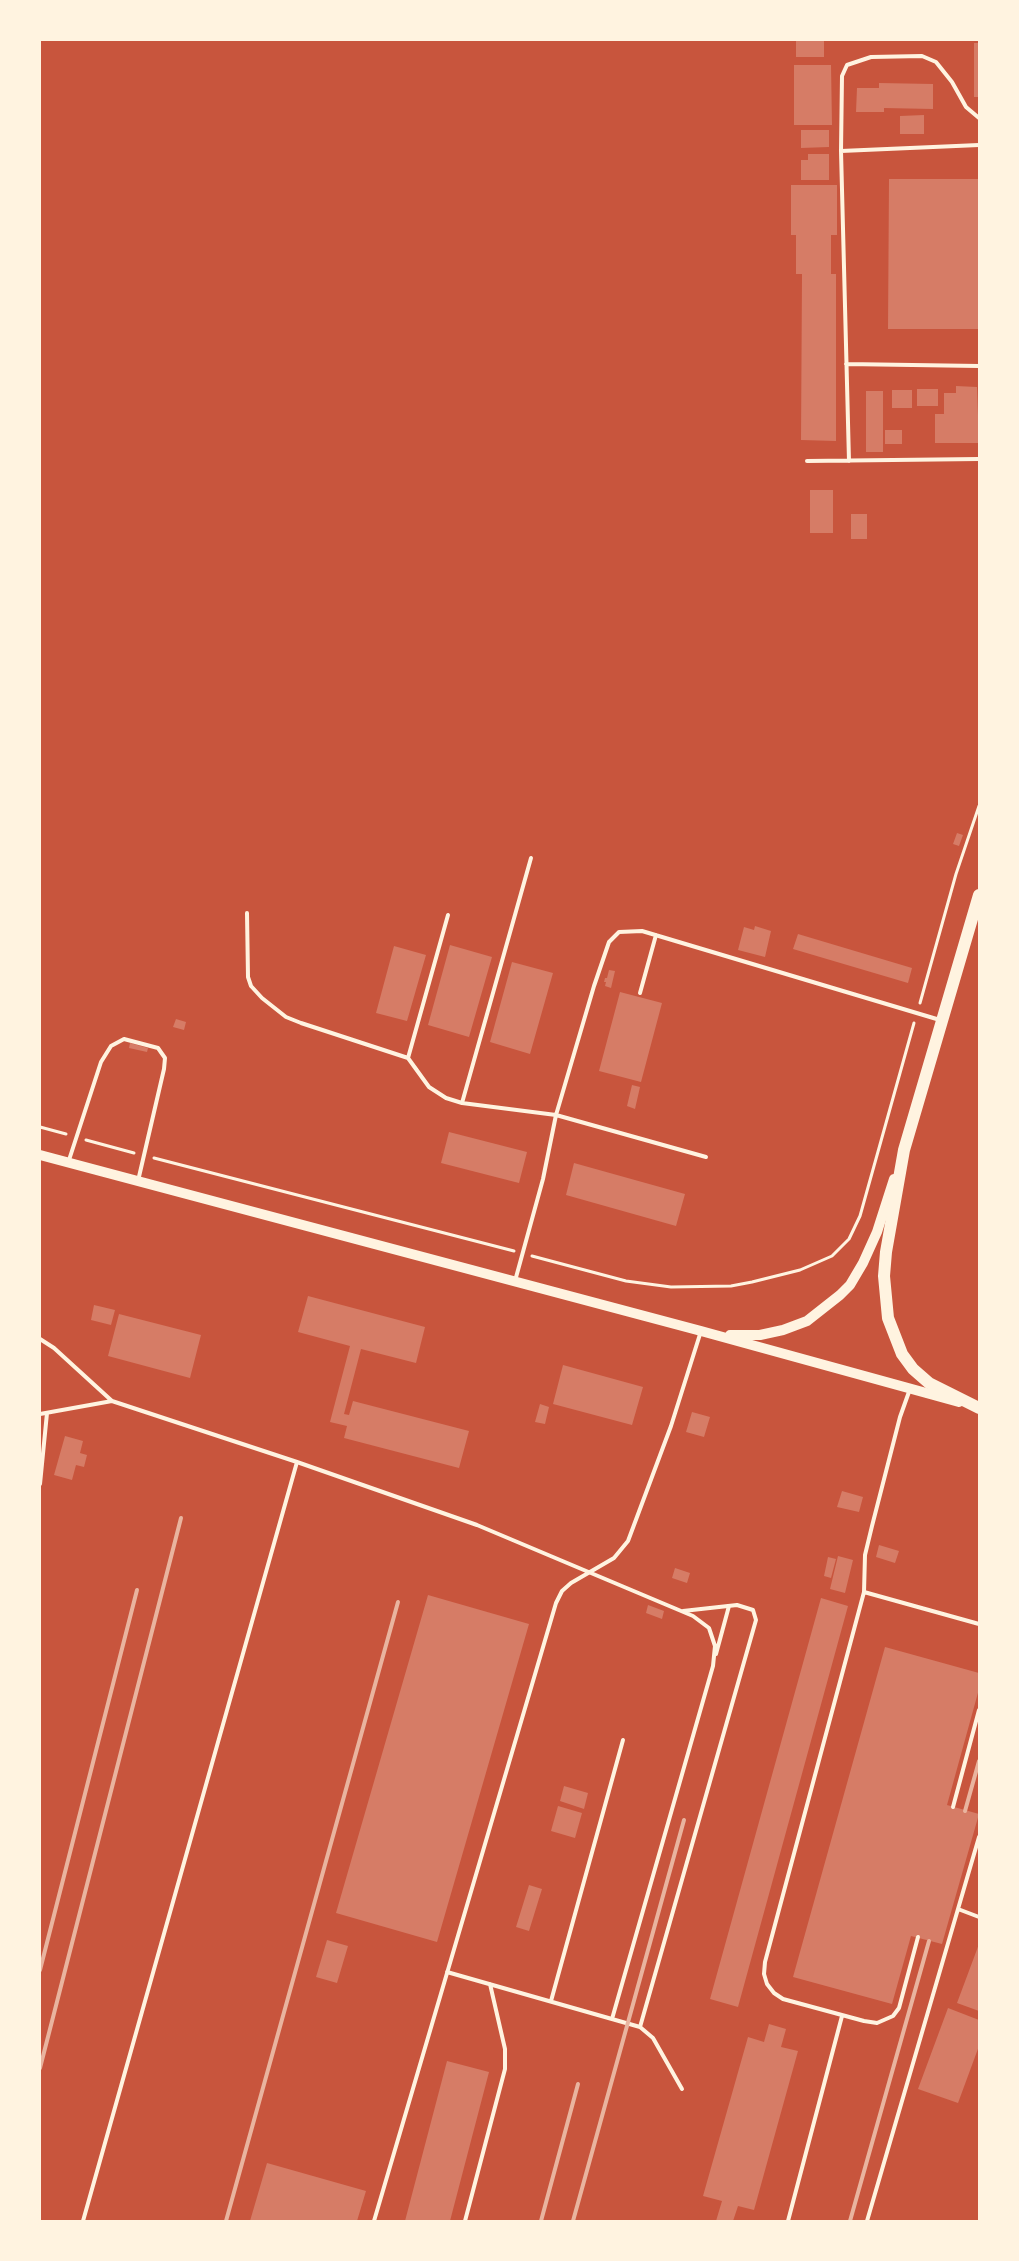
<!DOCTYPE html>
<html>
<head>
<meta charset="utf-8">
<style>
  body { margin:0 }
  #map { position:relative; width:1019px; height:2261px; overflow:hidden; background:#c8553d; font-family:Overpass,sans-serif }
  canvas { display:block }
  .frame { position:absolute; inset:0; border:41px solid #fff3e0; pointer-events:none }
</style>
</head>
<body>
<div id="map">
<canvas width="1019" height="2261"></canvas>
<div class="frame"></div>
</div>
<script>
const ctx = document.querySelector('canvas').getContext('2d');
ctx.lineJoin = 'round';
function paint(path, color) { ctx.fillStyle = color; ctx.fill(path, 'evenodd'); }
const shape = rows => new Path2D(rows.map(r => 'M' + r).join(''));
function strokePath(path, color, width, dash) { ctx.strokeStyle = color; ctx.lineWidth = width; ctx.lineCap = dash ? 'butt' : 'round'; ctx.setLineDash(dash || []); ctx.stroke(path); }
const building = shape([
  [796,40,824,40,824,57,796,57],
  [974,43,979,43,979,97,974,97],
  [794,65,831,65,832,125,794,125],
  [879,83,933,84,933,109,884,108,884,112,856,112,857,88,879,88],
  [924,115,924,134,900,134,900,116],
  [801,130,829,130,829,147,801,148],
  [808,154,829,154,829,180,801,180,801,160,808,160],
  [889,179,979,179,979,329,888,329],
  [791,185,837,185,837,235,831,235,831,274,836,274,836,441,801,440,802,274,796,274,796,235,791,235],
  [956,386,977,387,979,443,935,443,935,414,944,414,944,393,956,393],
  [917,389,938,389,938,406,917,406],
  [892,390,912,390,912,408,892,408],
  [866,391,883,391,883,452,866,452],
  [885,430,902,430,902,444,885,444],
  [810,490,833,490,833,533,810,533],
  [851,514,867,514,867,539,851,539],
  [957,833,963,835,959,846,953,844],
  [755,926,771,931,765,957,738,950,744,927,754,930],
  [798,934,912,968,908,983,793,949],
  [450,945,492,957,469,1037,428,1025],
  [394,946,426,955,407,1021,376,1013],
  [512,962,553,973,530,1054,490,1042],
  [609,970,615,971,611,988,605,986,606,982,604,982,605,978,607,978],
  [620,992,662,1003,641,1082,599,1071],
  [176,1019,186,1022,184,1030,173,1027],
  [130,1043,148,1048,147,1052,129,1048],
  [632,1085,640,1087,635,1109,627,1106],
  [449,1132,527,1152,519,1183,441,1163],
  [574,1163,685,1194,676,1226,566,1195],
  [308,1296,425,1327,416,1363,361,1349,344,1414,349,1415,353,1401,469,1431,459,1468,344,1438,347,1426,330,1422,350,1346,298,1332],
  [94,1305,115,1310,111,1325,91,1320],
  [119,1314,201,1335,190,1378,108,1356],
  [563,1365,643,1387,632,1425,553,1404],
  [540,1404,549,1407,545,1424,535,1422],
  [692,1412,710,1417,704,1437,686,1432],
  [65,1436,83,1441,80,1453,87,1455,84,1467,76,1465,72,1480,54,1475],
  [842,1491,863,1497,859,1512,837,1507],
  [879,1545,899,1551,895,1563,876,1557],
  [838,1556,853,1560,845,1593,830,1589],
  [828,1557,836,1559,831,1578,824,1576],
  [675,1568,690,1573,687,1583,672,1578],
  [428,1595,529,1624,437,1942,336,1913],
  [821,1598,848,1606,738,2007,710,1999],
  [648,1605,664,1611,662,1619,646,1613],
  [885,1647,979,1673,979,1689,947,1805,979,1814,942,1944,911,1936,892,2004,793,1977],
  [564,1786,588,1793,584,1809,560,1801],
  [558,1806,582,1813,575,1838,551,1831],
  [529,1885,542,1889,529,1931,516,1927],
  [327,1940,348,1946,337,1983,316,1977],
  [979,1944,979,2011,957,2003],
  [948,2008,979,2020,979,2046,958,2103,918,2089],
  [769,2024,786,2029,781,2047,798,2051,754,2210,738,2206,733,2221,716,2221,722,2201,703,2196,748,2037,764,2042],
  [447,2061,489,2072,450,2221,405,2221],
  [267,2163,366,2191,357,2221,250,2221]
]);
const path = shape([
  [920,1003,956,874,979,806],
  [40,1127,66,1134],
  [86,1140,134,1153],
  [154,1158,514,1251],
  [532,1256,626,1281,671,1287,731,1286,752,1282,800,1270,832,1256,849,1239,860,1216,914,1023]
]);
const service = shape([
  [979,118,966,107,952,82,936,62,922,56,871,57,847,65,842,76,841,151,979,145],
  [841,151,849,461],
  [846,364,979,366],
  [807,461,979,459],
  [247,913,248,977,251,986,262,998,286,1017,301,1023,408,1058],
  [448,915,408,1058,429,1087,446,1098,462,1103,556,1115,706,1157],
  [640,993,656,935],
  [462,1103,531,858],
  [69,1160,101,1062,111,1046,124,1039,158,1048,165,1058,164,1069,138,1181],
  [515,1281,543,1179,556,1115,594,986,609,942,619,932,642,931,940,1020],
  [40,1339,54,1348,112,1401],
  [910,1389,900,1417,872,1526,865,1555,864,1592,765,1962,764,1974,767,1984,774,1993,783,1999,864,2021,877,2023,893,2016,899,2008,918,1937],
  [40,1414,112,1401,297,1462,477,1525,693,1616,709,1628,715,1646,713,1666,612,2019],
  [40,1484,47,1413],
  [864,1592,979,1624],
  [716,1654,729,1606],
  [953,1807,979,1710],
  [958,1909,979,1917],
  [447,1972,640,2027,653,2038,682,2089],
  [551,2001,623,1740],
  [640,2027,756,1620,753,1610,737,1605,683,1611],
  [83,2221,297,1462],
  [374,2221,556,1603,562,1591,571,1583,614,1558,628,1541,671,1426,701,1331],
  [465,2221,505,2069,505,2049,490,1984],
  [788,2221,842,2016],
  [867,2221,979,1837]
]);
const secondary = shape([
  [40,1155,701,1331,959,1402],
  [730,1335,760,1335,783,1330,807,1321,840,1295,850,1285,863,1263,877,1232,894,1179]
]);
const primary = shape([
  [979,895,904,1150,886,1252,884,1276,888,1318,902,1354,913,1369,929,1383,979,1408]
]);
const rail = shape([
  [965,1811,979,1761],
  [40,1970,137,1590],
  [40,2068,181,1518],
  [226,2221,398,1602],
  [541,2221,578,2084],
  [573,2221,684,1820],
  [850,2221,929,1941]
]);
paint(building, '#d67c66');
strokePath(path, '#fff3e0', 3);
strokePath(service, '#fff3e0', 4);
strokePath(secondary, '#fff3e0', 10);
strokePath(primary, '#fff3e0', 12);
strokePath(rail, '#e9b49f', 4);
</script>
</body>
</html>
